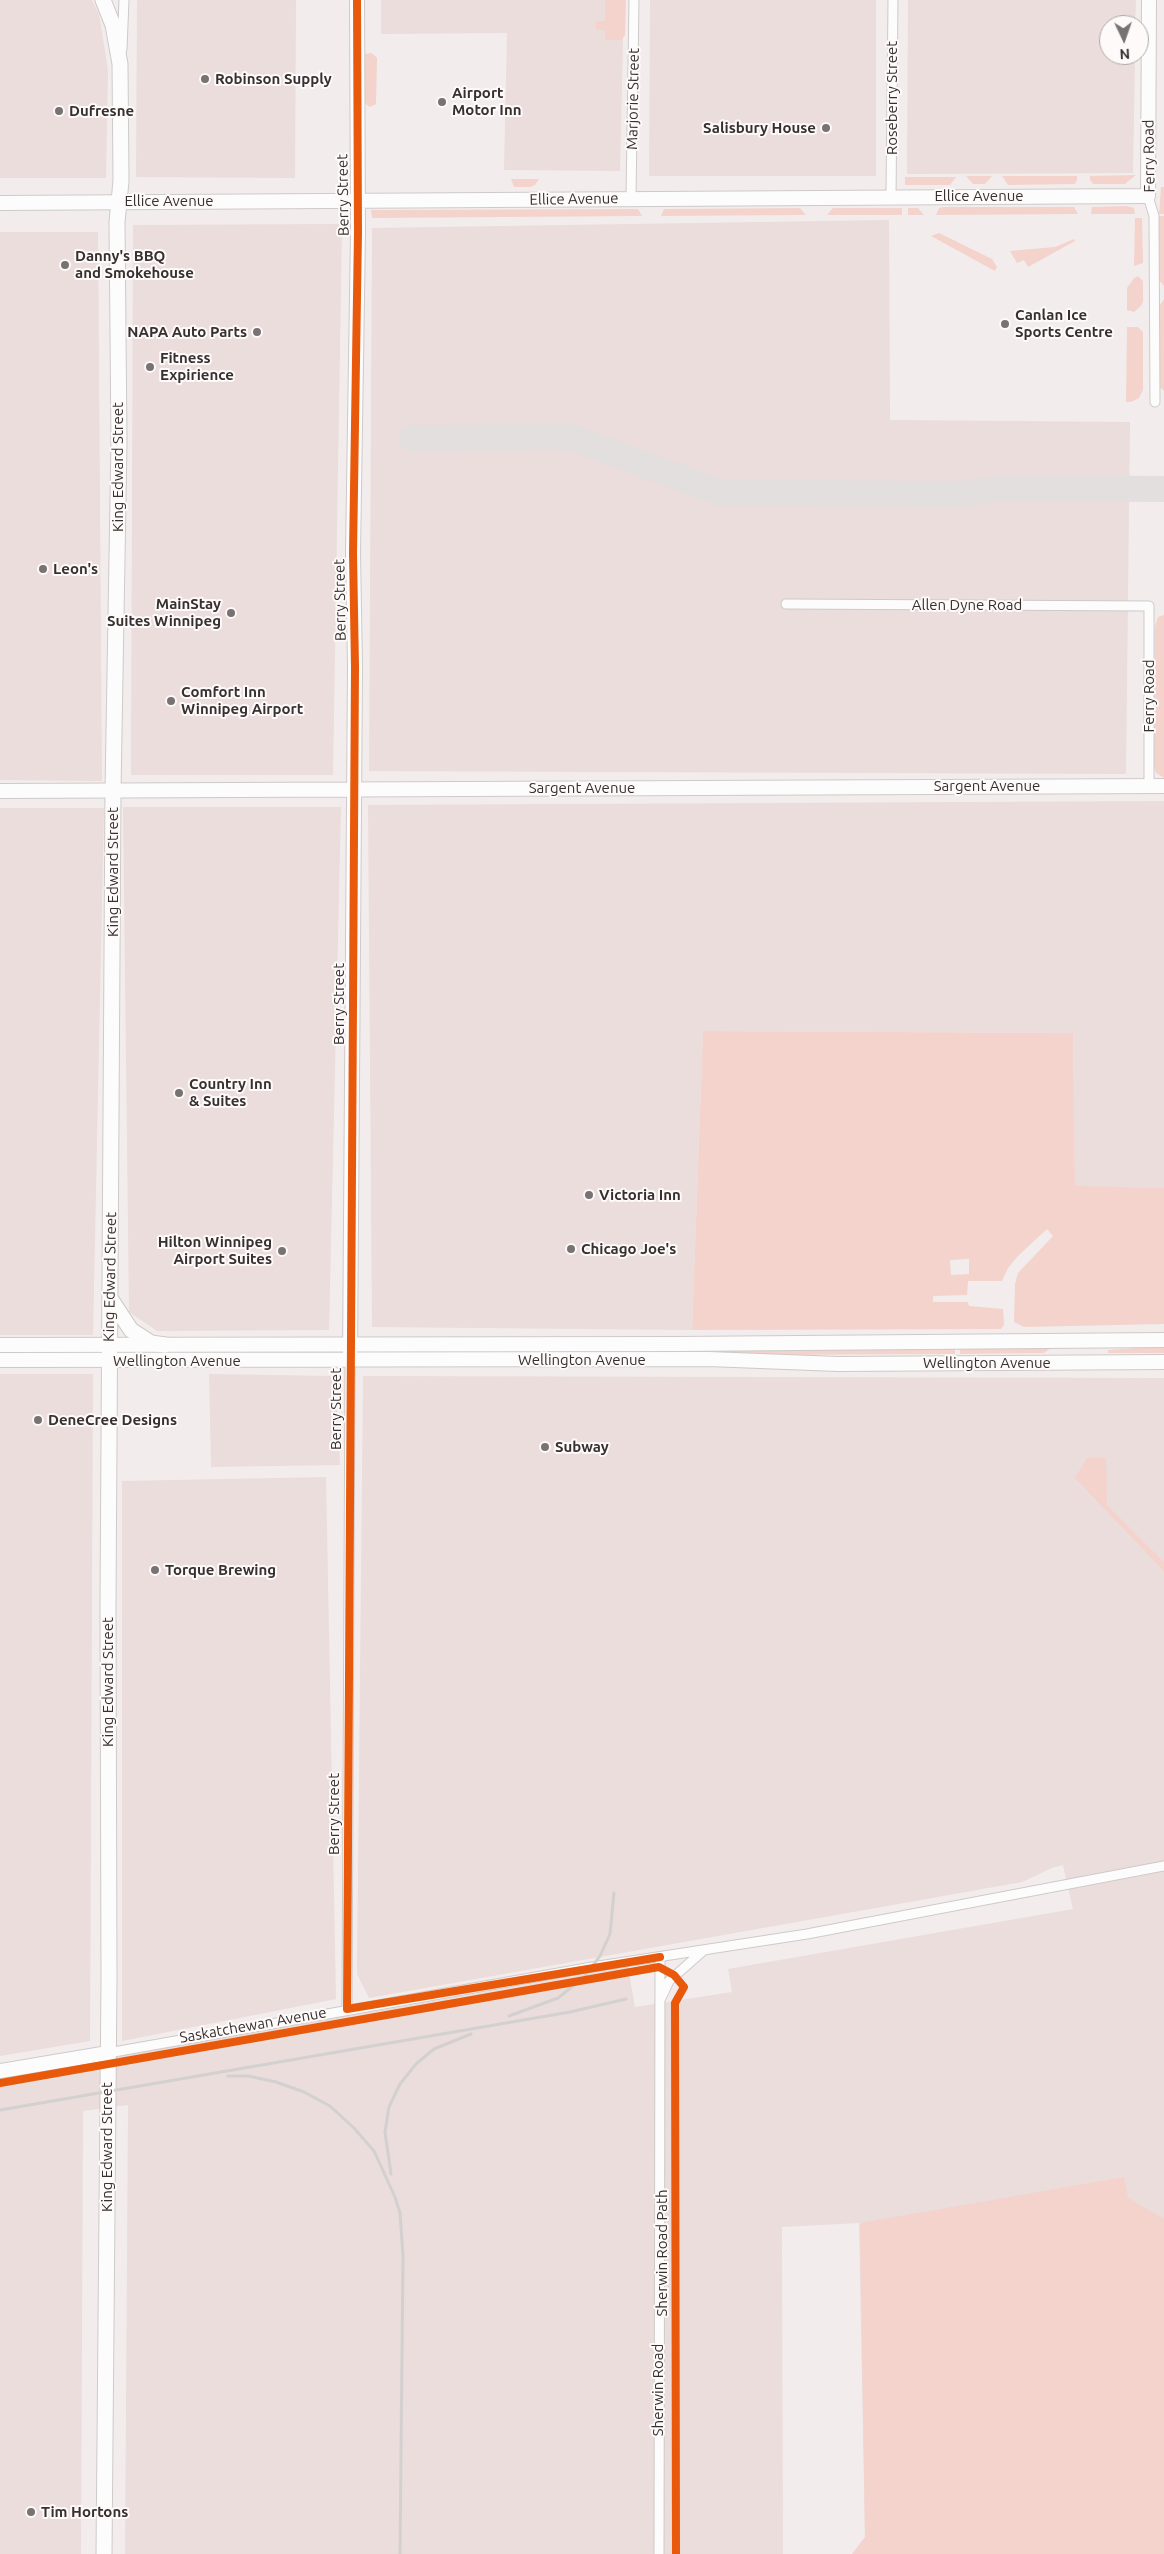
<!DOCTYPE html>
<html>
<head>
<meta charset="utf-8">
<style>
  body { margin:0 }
  #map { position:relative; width:1164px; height:2554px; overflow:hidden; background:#f2edec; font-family:Ubuntu,sans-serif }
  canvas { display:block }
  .north { position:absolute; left:1099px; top:15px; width:50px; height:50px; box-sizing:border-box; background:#fefaf9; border:1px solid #aeaaa9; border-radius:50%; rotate:177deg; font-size:14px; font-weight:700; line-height:20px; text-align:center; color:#363130 }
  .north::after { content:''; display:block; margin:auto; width:18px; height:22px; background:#787372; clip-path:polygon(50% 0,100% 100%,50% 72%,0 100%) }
</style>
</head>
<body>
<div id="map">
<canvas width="1164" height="2554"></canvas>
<div class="north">N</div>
</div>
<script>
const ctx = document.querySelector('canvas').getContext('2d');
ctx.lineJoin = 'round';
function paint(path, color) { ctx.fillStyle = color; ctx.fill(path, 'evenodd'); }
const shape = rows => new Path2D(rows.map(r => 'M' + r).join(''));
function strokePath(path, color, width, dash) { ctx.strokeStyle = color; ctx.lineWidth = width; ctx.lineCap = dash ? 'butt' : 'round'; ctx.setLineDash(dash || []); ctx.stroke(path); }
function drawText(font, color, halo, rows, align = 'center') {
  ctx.font = font + ' Ubuntu,sans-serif'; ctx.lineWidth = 4; ctx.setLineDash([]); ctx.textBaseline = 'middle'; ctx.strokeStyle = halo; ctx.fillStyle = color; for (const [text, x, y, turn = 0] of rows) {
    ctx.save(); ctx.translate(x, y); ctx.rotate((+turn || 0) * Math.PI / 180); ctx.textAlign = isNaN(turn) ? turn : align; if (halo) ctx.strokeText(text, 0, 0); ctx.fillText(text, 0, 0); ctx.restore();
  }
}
const built = shape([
  [0,0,92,0,99,14,108,70,106,178,0,178],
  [137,0,296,0,295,178,136,177],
  [381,0,624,0,620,171,504,170,507,33,381,34],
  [650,0,876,0,876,176,649,176],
  [908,0,1136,0,1135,25,1109,25,1109,55,1135,55,1133,173,907,174],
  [889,220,890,420,1130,422,1126,774,369,771,372,228],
  [342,224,333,775,131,775,133,225],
  [0,232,98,232,102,781,0,780],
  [1164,801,1164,1188,1075,1187,1073,1033,703,1031,692,1330,372,1327,368,805],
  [123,807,341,807,329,1330,157,1331,129,1312],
  [0,808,104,808,93,1335,0,1335],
  [0,1374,93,1374,90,2041,0,2056],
  [209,1374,335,1376,340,1465,211,1467],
  [363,1376,1164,1378,1164,2554,852,2554,865,2537,859,2223,782,2227,783,2554,125,2554,128,2105,83,2111,81,2554,0,2554,0,2077,628,1967,635,2007,732,1992,728,1969,1073,1909,1063,1865,1052,1868,1022,1882,369,1998,357,1974],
  [326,1477,336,1999,122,2041,122,1481]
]);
const green = shape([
  [605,0,626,0,625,35,621,40,605,40,605,30,596,30,596,21,605,21],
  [372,53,377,58,376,104,370,107,364,103,364,54],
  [1136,175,1125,184,1093,184,1090,180,1090,176],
  [966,176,992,176,985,184,973,184],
  [1002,176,1077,176,1077,180,1075,184,1008,185],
  [905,177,956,177,950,185,905,185],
  [511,179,539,179,535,185,530,187,514,187],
  [1161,187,1164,187,1164,214,1159,214],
  [1127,206,1134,208,1135,214,1091,214,1092,207],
  [943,207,1074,207,1078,214,936,215,939,208],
  [800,208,806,215,661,216,664,209],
  [833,208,902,208,902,215,827,215],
  [908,208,918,208,924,215,908,215],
  [638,209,642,216,372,218,371,210],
  [1159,216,1164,216,1164,286,1158,279],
  [1135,218,1142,218,1143,263,1134,266],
  [939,233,992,259,997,267,995,271,931,236],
  [1074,239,1075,241,1028,267,1024,260,1017,263,1010,251,1055,247],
  [1138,276,1143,281,1143,301,1141,306,1134,312,1127,310,1127,288,1134,278],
  [1164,299,1164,391,1158,386,1158,308],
  [1127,327,1138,327,1143,332,1143,390,1139,398,1131,402,1126,402],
  [1164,615,1164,778,1156,773,1154,766,1155,626,1158,617],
  [703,1031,1073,1033,1075,1186,1164,1188,1164,1324,1024,1327,1014,1322,1015,1284,1018,1273,1053,1236,1047,1229,1018,1256,1008,1268,1002,1281,968,1281,967,1295,933,1296,933,1302,968,1302,969,1306,1003,1309,1004,1325,1001,1329,692,1330],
  [969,1259,969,1274,951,1275,950,1260],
  [1164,1346,1164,1353,1108,1353,1108,1350],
  [955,1347,955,1354,749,1355,713,1354,712,1349],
  [960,1347,1051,1348,1044,1353,960,1354],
  [1087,1458,1106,1458,1107,1505,1164,1562,1164,1571,1075,1478],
  [1124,2177,1128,2198,1164,2219,1164,2554,852,2554,865,2537,860,2223]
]);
const taxiway = shape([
  [412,438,570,437,721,493,966,494,1001,488,1164,489]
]);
const street = shape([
  [122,49,124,0],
  [891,196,893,0],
  [1148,196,1154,216,1155,402],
  [631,198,634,0],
  [786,604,1149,606,1149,786],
  [661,1998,669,1981,703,1951],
  [347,2009,350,1361],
  [108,2053,592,1967,807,1934,1164,1866],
  [659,2554,660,1957]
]);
const secondary = shape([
  [0,203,1148,196,1149,0],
  [0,791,1164,786],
  [0,1345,677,1344,1164,1340],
  [0,1360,708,1359,838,1364,1164,1362],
  [350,1361,355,667,353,553,358,232,357,0],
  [0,2071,108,2053]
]);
const primary = shape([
  [103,0,113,25,120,64,121,181,117,222,119,442,113,790,108,1604,109,1980,104,2554],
  [110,1298,131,1330,151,1343,165,1345]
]);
const rail = shape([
  [509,2016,558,1998,584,1977,600,1956,610,1934,614,1893],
  [228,2076,248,2076,276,2082,304,2092,330,2106,354,2128,374,2151,395,2197,400,2213,403,2256,400,2554],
  [0,2110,570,2012,626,1999],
  [391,2174,385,2132,389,2107,400,2084,416,2064,434,2049,471,2034]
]);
const cycleway = shape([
  [357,0,358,232,353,553,355,667,347,2009,660,1957],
  [0,2083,659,1967,674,1975,684,1987,675,2003,676,2554]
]);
const markers = [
  [205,79,5,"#787372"],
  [442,102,5,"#787372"],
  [59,111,5,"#787372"],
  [826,128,5,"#787372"],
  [65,265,5,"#787372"],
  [1005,324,5,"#787372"],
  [257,332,5,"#787372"],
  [150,367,5,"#787372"],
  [43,569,5,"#787372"],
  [231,613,5,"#787372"],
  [171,701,5,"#787372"],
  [179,1093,5,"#787372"],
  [589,1195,5,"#787372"],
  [571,1249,5,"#787372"],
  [282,1251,5,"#787372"],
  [38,1420,5,"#787372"],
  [545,1447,5,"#787372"],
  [155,1570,5,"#787372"],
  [31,2512,5,"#787372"]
];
const poiNames = [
  ["Robinson Supply",215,79],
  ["Airport",452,93],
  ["Motor Inn",452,110],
  ["Dufresne",69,111],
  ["Salisbury House",816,128,"right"],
  ["Danny's BBQ",75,256],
  ["and Smokehouse",75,273],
  ["Canlan Ice",1015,315],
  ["Sports Centre",1015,332],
  ["NAPA Auto Parts",247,332,"right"],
  ["Fitness",160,358],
  ["Expirience",160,375],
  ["Leon's",53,569],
  ["MainStay",221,604,"right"],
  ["Suites Winnipeg",221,621,"right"],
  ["Comfort Inn",181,692],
  ["Winnipeg Airport",181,709],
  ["Country Inn",189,1084],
  ["& Suites",189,1101],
  ["Victoria Inn",599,1195],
  ["Hilton Winnipeg",272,1242,"right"],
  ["Airport Suites",272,1259,"right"],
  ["Chicago Joe's",581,1249],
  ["DeneCree Designs",48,1420],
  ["Subway",555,1447],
  ["Torque Brewing",165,1570],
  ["Tim Hortons",41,2512]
];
const streetNames = [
  ["Roseberry Street",892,98,-90],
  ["Marjorie Street",633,99,-89],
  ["Ferry Road",1149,156,-91],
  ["Berry Street",343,195,-91],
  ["Ellice Avenue",979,196],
  ["Ellice Avenue",574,199,-1],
  ["Ellice Avenue",169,201],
  ["King Edward Street",118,467,-90],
  ["Berry Street",340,600,-91],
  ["Allen Dyne Road",967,605],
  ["Ferry Road",1149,696,-90],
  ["Sargent Avenue",987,786],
  ["Sargent Avenue",582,788],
  ["King Edward Street",113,872,-90],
  ["Berry Street",339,1004,-90],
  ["King Edward Street",110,1277,-89],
  ["Wellington Avenue",582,1360],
  ["Wellington Avenue",177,1361],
  ["Wellington Avenue",987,1363],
  ["Berry Street",336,1409,-90],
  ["King Edward Street",108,1682,-90],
  ["Berry Street",334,1814,-90],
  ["Saskatchewan Avenue",253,2025,-10],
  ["King Edward Street",107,2147,-90],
  ["Sherwin Road Path",662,2253,-90],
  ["Sherwin Road",658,2390,-90]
];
paint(built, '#eadddb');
paint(green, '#f3d3cc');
strokePath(taxiway, '#e2dfde', 26);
strokePath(street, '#cecac9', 11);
strokePath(secondary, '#cecac9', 16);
strokePath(primary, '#cecac9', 17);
strokePath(street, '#fdfcfc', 9);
strokePath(secondary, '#fdfcfc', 14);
strokePath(primary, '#fdfcfc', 15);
strokePath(rail, '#d3d1d0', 3);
strokePath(cycleway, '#e8590c', 8);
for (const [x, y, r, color] of markers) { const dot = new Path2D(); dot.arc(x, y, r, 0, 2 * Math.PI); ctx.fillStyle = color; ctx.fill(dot); strokePath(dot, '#fefaf9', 2); }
drawText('bold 15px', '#363130', '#fefaf9', poiNames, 'left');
drawText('15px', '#363130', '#fefaf9', streetNames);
</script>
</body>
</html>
